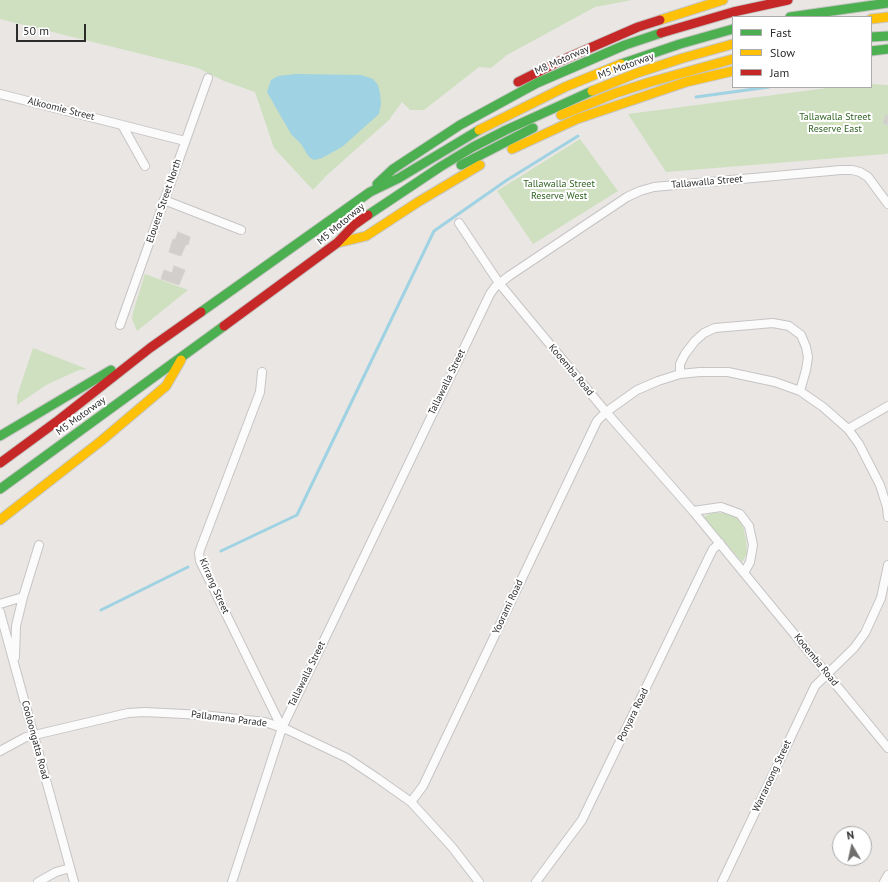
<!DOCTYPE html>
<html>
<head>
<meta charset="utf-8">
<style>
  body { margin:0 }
  #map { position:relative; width:888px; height:882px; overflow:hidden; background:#e9e6e3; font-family:"PT Sans",sans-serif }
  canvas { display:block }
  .legend { position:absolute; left:732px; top:16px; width:140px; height:72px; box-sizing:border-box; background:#fff; border:1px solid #ababab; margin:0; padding:5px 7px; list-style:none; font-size:12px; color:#2c2c2c }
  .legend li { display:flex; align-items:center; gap:8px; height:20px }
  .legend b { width:20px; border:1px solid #ababab }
  .north { position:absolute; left:832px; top:826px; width:40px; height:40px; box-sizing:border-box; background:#fff; border:1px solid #ababab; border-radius:50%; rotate:351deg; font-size:11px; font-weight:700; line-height:16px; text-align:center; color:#2c2c2c }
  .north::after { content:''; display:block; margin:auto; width:14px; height:18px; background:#6e6d6c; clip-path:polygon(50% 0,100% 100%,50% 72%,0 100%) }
  .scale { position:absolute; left:16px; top:24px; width:70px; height:18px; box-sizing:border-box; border:2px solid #2c2c2c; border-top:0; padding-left:5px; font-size:12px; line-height:14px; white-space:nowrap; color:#2c2c2c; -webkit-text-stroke:3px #fff; paint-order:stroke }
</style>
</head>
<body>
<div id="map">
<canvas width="888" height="882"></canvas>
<ul class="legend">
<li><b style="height:5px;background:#4caf50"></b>Fast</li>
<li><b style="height:5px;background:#ffc107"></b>Slow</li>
<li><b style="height:5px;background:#c62828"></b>Jam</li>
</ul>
<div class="north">N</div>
<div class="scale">50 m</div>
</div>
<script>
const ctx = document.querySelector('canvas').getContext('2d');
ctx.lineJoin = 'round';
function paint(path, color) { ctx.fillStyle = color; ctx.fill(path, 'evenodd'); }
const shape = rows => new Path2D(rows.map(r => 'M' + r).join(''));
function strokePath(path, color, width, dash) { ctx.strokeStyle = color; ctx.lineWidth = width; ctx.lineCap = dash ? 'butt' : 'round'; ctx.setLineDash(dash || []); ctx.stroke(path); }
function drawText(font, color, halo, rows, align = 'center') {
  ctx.font = font + ' "PT Sans",sans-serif'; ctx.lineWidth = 4; ctx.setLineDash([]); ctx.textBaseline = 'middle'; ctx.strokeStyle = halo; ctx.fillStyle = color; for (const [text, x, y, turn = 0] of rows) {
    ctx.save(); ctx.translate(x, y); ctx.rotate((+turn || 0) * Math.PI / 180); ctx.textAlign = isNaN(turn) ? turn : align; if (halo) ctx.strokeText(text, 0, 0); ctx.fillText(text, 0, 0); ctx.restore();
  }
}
const green = shape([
  [0,0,632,0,595,7,507,55,491,68,479,67,424,110,410,110,402,102,389,120,327,175,313,190,274,148,255,92,224,81,198,68,0,19],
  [871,84,888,85,888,153,886,154,666,172,628,114,835,87,871,87],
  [580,139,618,191,533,244,497,191],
  [145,274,188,290,137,331,132,319,133,312],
  [33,348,87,369,79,370,46,385,17,405,17,396],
  [712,513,724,513,731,515,738,518,743,526,746,540,747,554,742,562,703,517]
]);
const pitch = shape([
  [854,110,857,127,846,128,844,125,834,126,832,113]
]);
const water = shape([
  [296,74,361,75,373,79,378,85,380,93,381,104,379,114,342,147,322,158,314,160,309,157,301,144,291,134,267,92,271,80,278,76]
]);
const stream = shape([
  [696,97,769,87],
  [221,551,297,515,434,231,507,180,578,136],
  [101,610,188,567]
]);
const building = shape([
  [886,115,888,116,888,125,883,123,886,115],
  [178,232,190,237,188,245,186,244,181,256,169,252,173,239,175,240,178,232],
  [174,266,185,270,179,285,161,279,164,270,172,273,174,266]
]);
const street = shape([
  [0,94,185,141],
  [122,125,145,166],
  [164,200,241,230],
  [459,223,499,283,606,412,693,511,888,748],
  [120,325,208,78],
  [262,372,260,392,201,547,199,553,200,561,282,728],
  [680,374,680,364,685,354,695,341,704,333,715,328,773,323,789,326,801,335,806,347,808,357,806,370,800,391],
  [848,429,888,406],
  [693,511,721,507,740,514,749,526,753,545,750,562,744,573],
  [0,604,23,597,39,545],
  [0,612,74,882],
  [15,657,16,626,23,597],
  [0,751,26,737,128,713,145,712,203,715,265,722,288,730,347,758,377,778,411,802,452,847,479,882],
  [411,802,423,786,597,421,606,412,637,390,658,381,680,374,700,372,728,372,775,382,800,391,823,407,848,429,859,444,880,485,887,507,888,517],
  [38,882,56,872,70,868],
  [232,882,282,728,490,294,495,287,509,276,627,197,640,191,654,187,841,170,852,170,860,172,868,177,888,204],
  [536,882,582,820,709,557,713,549,720,543],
  [722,882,815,686,854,648,865,633,881,598,888,565],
  [884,882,888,875]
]);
const fast = shape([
  [790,17,888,3],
  [871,37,888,36],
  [871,51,888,49],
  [621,64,680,44,733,29],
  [461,165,533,128],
  [377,184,393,169,460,125,537,83,625,45,661,33],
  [368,215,440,167,473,147,506,130,592,91],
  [201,312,370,192,399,178,479,130],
  [0,436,111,370],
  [0,489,224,326]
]);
const slow = shape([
  [871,19,888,17],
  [660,20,723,0],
  [592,91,637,73,683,58,733,44],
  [561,115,616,93,650,82,733,59],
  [479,130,565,87,621,64],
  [512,149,577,119,686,82,733,71],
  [337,243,366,236,418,202,480,165],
  [0,520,101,441,166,386,181,360]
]);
const jam = shape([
  [661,33,733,12,788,0],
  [518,82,560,61,638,27,660,20],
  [224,326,337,243,354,225,368,215],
  [0,463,56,422,150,348,201,312]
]);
const streetNames = [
  ["M8 Motorway",562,60,-24],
  ["M5 Motorway",626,66,-20],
  ["Alkoomie Street",61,109,14],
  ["Tallawalla Street",707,182,-5],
  ["Elouera Street North",164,201,-71],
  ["M5 Motorway",341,224,-40],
  ["Kooemba Road",571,370,50],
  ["Tallawalla Street",447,382,-64],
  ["M5 Motorway",81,416,-36],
  ["Kirrang Street",214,586,66],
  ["Yoorami Road",508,607,-65],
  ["Kooemba Road",816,660,51],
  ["Tallawalla Street",307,674,-64],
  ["Ponyara Road",633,715,-64],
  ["Pallamana Parade",229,719,7],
  ["Cooloongatta Road",35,740,75],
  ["Warraroong Street",772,776,-65]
];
const parkNames = [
  ["Tallawalla Street",835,117],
  ["Reserve East",835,129],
  ["Tallawalla Street",559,184],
  ["Reserve West",559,196]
];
paint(green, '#cee0c0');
paint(pitch, '#d6e4be');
paint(water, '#9fd2e2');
strokePath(stream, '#9fd2e2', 3);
paint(building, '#d1cecc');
strokePath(building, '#d4d2cf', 1);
strokePath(street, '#c6c4c5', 10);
strokePath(fast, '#c5c4c2', 11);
strokePath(slow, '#c5c4c2', 11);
strokePath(jam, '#c5c4c2', 11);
strokePath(street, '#fcfbfb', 8);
strokePath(fast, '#4caf50', 9);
strokePath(slow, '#ffc107', 9);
strokePath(jam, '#c62828', 9);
drawText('10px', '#2c2c2c', '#fff', streetNames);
drawText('10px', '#316223', '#fff', parkNames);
</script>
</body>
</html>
